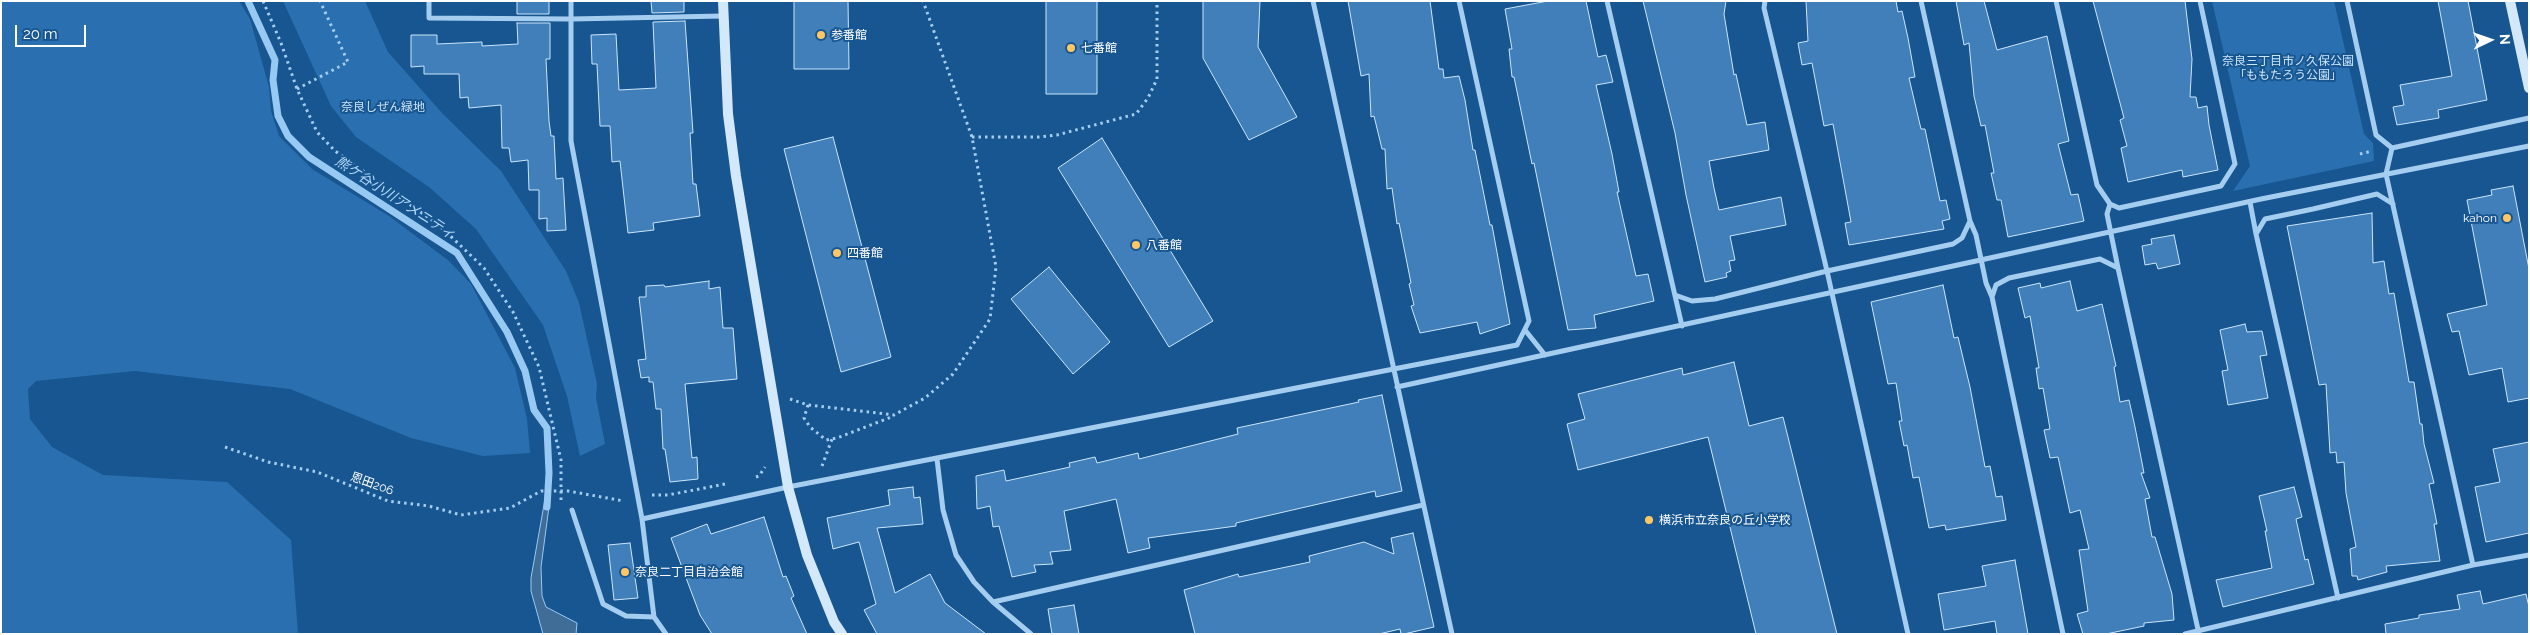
<!DOCTYPE html>
<html>
<head>
<meta charset="utf-8">
<style>
  body { margin:0 }
  #map { position:relative; width:2530px; height:635px; overflow:hidden; background:#175691; font-family:Raleway,sans-serif }
  canvas { display:block }
  .frame { position:absolute; inset:0; border:2px solid #fff; pointer-events:none }
  .north { position:absolute; left:2465px; top:15px; width:50px; height:50px; -webkit-text-stroke:4px #175691; paint-order:stroke; rotate:87deg; font-size:14px; font-weight:700; line-height:20px; text-align:center; color:#fff }
  .north::after { content:''; display:block; margin:auto; width:18px; height:22px; background:#fff; clip-path:polygon(50% 0,100% 100%,50% 72%,0 100%) }
  .scale { position:absolute; left:15px; top:25px; width:71px; height:22px; box-sizing:border-box; border:2px solid #fff; border-top:0; padding-left:6px; font-size:15px; line-height:18px; white-space:nowrap; color:#fff; -webkit-text-stroke:4px #175691; paint-order:stroke }
</style>
</head>
<body>
<div id="map">
<canvas width="2530" height="635"></canvas>
<div class="frame"></div>
<div class="north">N</div>
<div class="scale">20 m</div>
</div>
<script>
const ctx = document.querySelector('canvas').getContext('2d');
ctx.lineJoin = 'round';
function paint(path, color) { ctx.fillStyle = color; ctx.fill(path, 'evenodd'); }
const shape = rows => new Path2D(rows.map(r => 'M' + r).join(''));
function strokePath(path, color, width, dash) { ctx.strokeStyle = color; ctx.lineWidth = width; ctx.lineCap = dash ? 'butt' : 'round'; ctx.setLineDash(dash || []); ctx.stroke(path); }
function drawText(font, color, halo, rows, align = 'center') {
  ctx.font = font + ' Raleway,"Noto Sans JP",sans-serif'; ctx.lineWidth = 4; ctx.setLineDash([]); ctx.textBaseline = 'middle'; ctx.strokeStyle = halo; ctx.fillStyle = color; for (const [text, x, y, turn = 0] of rows) {
    ctx.save(); ctx.translate(x, y); ctx.rotate((+turn || 0) * Math.PI / 180); ctx.textAlign = isNaN(turn) ? turn : align; if (halo) ctx.strokeText(text, 0, 0); ctx.fillText(text, 0, 0); ctx.restore();
  }
}
const green = shape([
  [1,1,239,1,250,19,269,87,271,111,279,136,312,169,389,216,449,261,471,284,515,368,527,419,530,453,483,456,411,438,290,389,135,371,36,381,28,389,30,419,52,447,103,475,227,482,291,540,298,634,1,634],
  [283,1,365,1,388,52,442,113,501,171,566,271,579,303,597,384,596,398,605,444,580,456,567,396,543,325,476,229,429,187,356,137,331,106],
  [2212,1,2334,1,2364,134,2373,143,2374,161,2233,191,2250,166]
]);
const water = shape([
  [545,499,550,499,541,567,542,596,546,607,577,623,576,634,543,634,531,591,531,578,545,499]
]);
const stream = shape([
  [248,1,275,60,273,80,278,116,288,136,309,157,457,253,507,332,525,371,534,410,547,428,549,473,547,507]
]);
const building = shape([
  [517,1,549,1,549,14,517,14,517,1],
  [651,1,684,1,684,12,652,13,651,1],
  [794,1,848,1,849,69,794,69,794,1],
  [1046,1,1097,1,1097,94,1046,94,1046,1],
  [1203,1,1260,1,1258,47,1297,117,1249,140,1203,58,1203,1],
  [1348,1,1430,1,1439,69,1443,69,1444,78,1459,76,1465,100,1473,150,1475,150,1490,225,1492,225,1510,324,1480,334,1477,322,1420,333,1411,306,1414,305,1409,284,1411,283,1399,223,1397,224,1392,188,1387,189,1385,149,1382,149,1374,116,1371,117,1369,74,1361,76,1348,1],
  [1548,1,1586,1,1598,57,1606,55,1613,82,1596,85,1612,154,1619,192,1617,192,1636,276,1648,274,1654,301,1594,315,1596,328,1568,330,1534,163,1532,164,1514,77,1512,77,1509,49,1512,49,1505,9,1548,1],
  [1643,1,1726,1,1724,14,1734,75,1736,74,1747,125,1765,122,1769,150,1709,161,1714,188,1719,210,1781,197,1786,225,1730,236,1735,260,1729,261,1731,271,1726,273,1727,277,1705,282,1686,195,1675,133,1643,1],
  [1806,1,1896,1,1898,12,1902,11,1908,38,1915,77,1909,78,1921,129,1925,129,1940,201,1946,200,1950,219,1942,221,1944,229,1849,245,1845,223,1851,222,1833,124,1824,126,1812,63,1802,65,1798,43,1808,41,1806,1],
  [1956,1,1984,1,1997,50,2047,36,2069,141,2058,144,2071,195,2078,194,2084,221,2008,237,2001,200,1997,200,1991,173,1994,173,1985,125,1981,126,1974,96,1969,43,1964,45,1956,1],
  [2093,1,2185,1,2192,59,2190,97,2196,97,2198,108,2207,106,2209,125,2218,170,2183,177,2182,170,2128,182,2121,148,2127,146,2120,120,2124,118,2093,1],
  [2438,1,2468,1,2487,100,2438,110,2439,118,2397,125,2393,107,2404,105,2400,85,2452,76,2438,1],
  [685,21,693,133,690,133,693,184,696,184,700,216,653,223,654,230,628,233,620,161,612,162,610,126,600,126,597,64,592,64,591,35,616,34,619,90,656,88,653,22,685,21],
  [517,23,550,23,550,59,546,59,549,121,551,136,554,136,556,179,563,178,566,230,547,231,547,218,539,219,539,190,529,190,528,160,511,162,509,148,502,148,501,105,469,108,468,97,460,98,459,74,424,74,424,66,411,67,411,35,437,35,437,44,482,42,482,46,518,44,517,23],
  [833,137,891,357,841,372,784,149,833,137],
  [1102,138,1213,321,1169,347,1058,168,1102,138],
  [2513,186,2529,269,2529,398,2508,402,2502,368,2469,375,2459,331,2452,332,2447,314,2487,305,2467,200,2492,195,2491,190,2513,186],
  [2372,213,2373,263,2384,261,2389,294,2394,293,2409,382,2414,382,2420,424,2422,424,2424,444,2434,483,2429,484,2437,524,2434,524,2440,561,2386,566,2387,572,2358,580,2357,576,2352,576,2350,549,2356,547,2346,493,2344,462,2337,463,2336,452,2330,453,2326,384,2319,385,2287,226,2372,213],
  [2174,235,2180,264,2158,269,2156,263,2145,265,2142,246,2152,244,2151,239,2174,235],
  [1049,267,1110,342,1073,374,1011,299,1049,267],
  [709,281,709,289,720,287,723,328,733,328,737,379,685,384,692,458,697,457,698,479,670,482,665,449,663,449,661,409,656,409,653,382,649,382,649,377,641,378,638,360,646,359,639,297,646,297,646,286,664,285,665,287,709,281],
  [2070,281,2077,311,2102,304,2116,366,2114,367,2120,402,2129,400,2135,427,2144,473,2141,473,2150,498,2145,499,2152,537,2155,537,2172,594,2174,620,2144,623,2144,626,2106,634,2083,634,2077,614,2088,611,2079,550,2089,549,2080,510,2070,513,2058,457,2050,458,2044,430,2050,429,2043,388,2039,389,2036,368,2039,368,2030,316,2025,318,2018,288,2040,283,2041,288,2070,281],
  [1943,285,1954,338,1958,337,1970,387,1985,467,1990,466,1996,497,2002,496,2006,520,1946,530,1945,525,1929,528,1919,477,1913,478,1907,445,1904,446,1899,421,1902,421,1896,383,1888,384,1871,302,1943,285],
  [2245,324,2247,332,2262,331,2267,355,2260,356,2268,398,2228,405,2222,371,2228,370,2220,330,2245,324],
  [1734,362,1749,426,1783,417,1837,634,1756,634,1708,437,1578,470,1567,424,1585,419,1578,394,1682,368,1683,375,1734,362],
  [1382,395,1402,491,1376,497,1375,491,1236,523,1236,526,1148,538,1150,548,1128,553,1116,499,1064,511,1071,550,1050,552,1053,564,1034,565,1036,572,1012,577,999,526,993,527,990,506,977,509,976,476,1004,470,1006,481,1070,467,1069,463,1095,457,1097,463,1138,453,1139,459,1238,434,1237,428,1359,402,1358,400,1382,395],
  [2529,442,2529,533,2486,542,2475,487,2500,482,2493,449,2529,442],
  [913,487,914,498,920,497,923,524,877,528,895,593,930,574,945,603,986,634,877,634,864,610,876,604,859,542,833,549,827,518,890,505,888,490,913,487],
  [2294,487,2302,517,2296,519,2305,560,2308,559,2314,584,2223,607,2216,580,2272,568,2265,531,2267,531,2259,496,2294,487],
  [764,517,783,577,786,576,794,596,791,598,807,634,712,634,700,615,671,538,707,524,711,534,764,517],
  [1413,533,1434,627,1404,634,1401,634,1400,629,1379,634,1195,634,1184,590,1238,574,1239,577,1310,562,1309,556,1364,542,1394,554,1391,538,1413,533],
  [630,543,638,598,614,600,608,545,630,543],
  [2015,560,2028,634,1997,634,1995,621,1944,630,1938,594,1986,586,1982,566,2015,560],
  [2480,591,2483,604,2526,594,2529,607,2529,634,2386,634,2385,624,2419,618,2419,615,2460,609,2457,595,2480,591],
  [1074,605,1079,634,1052,634,1048,609,1074,605]
]);
const path = shape([
  [263,1,281,43,297,89,317,132,335,151,440,226,484,268,513,312,539,367,561,460,561,503],
  [297,89,348,62,320,1],
  [972,137,1039,137,1057,135,1136,114,1148,98,1157,79,1157,1],
  [2360,154,2372,151],
  [790,399,808,405,894,415,925,398,953,374,990,319,996,267,972,137,923,1],
  [808,405,804,418,810,427,826,440,837,438,894,416],
  [225,447,268,462,317,472,388,501,429,506,461,515,510,508,541,491,568,491,624,501],
  [822,466,832,439],
  [756,477,759,476,765,467],
  [652,495,668,495,725,484]
]);
const street = shape([
  [429,1,429,18,571,19,723,16],
  [571,1,571,141,642,519,654,617,666,634],
  [1313,1,1452,634],
  [1607,1,1682,326],
  [1765,1,1764,8,1827,271,1908,634],
  [2056,1,2097,185,2110,204,2119,208,2221,186,2235,164,2200,1],
  [2347,1,2376,135,2392,148,2529,118],
  [2392,148,2386,174,2473,565],
  [2250,202,2256,234],
  [2110,204,2107,214,2118,268],
  [1970,221,1976,235,1986,283,1992,297],
  [1675,295,1692,301,1715,299,1827,271,1953,244,1962,238,1970,221,1921,1],
  [1525,330,1545,355],
  [1397,387,2261,199,2529,146],
  [937,459,943,510,956,555,974,582,993,602,1031,634],
  [572,510,603,604,626,616,654,617],
  [642,519,788,487,1517,345,1529,321,1459,1],
  [2338,598,2256,234,2265,219,2313,209,2377,194,2393,204],
  [993,602,1423,505],
  [2063,634,1992,297,1996,285,2009,278,2100,259,2118,268,2199,634],
  [2185,634,2473,565,2529,555]
]);
const secondary = shape([
  [723,1,728,114,736,176,788,487,807,555,834,622,842,634],
  [2510,1,2529,88]
]);
const markers = [
  [821,35,5,"#ffc664"],
  [1071,48,5,"#ffc664"],
  [2507,218,5,"#ffc664"],
  [1136,245,5,"#ffc664"],
  [837,253,5,"#ffc664"],
  [1649,520,5,"#ffc664"],
  [625,572,5,"#ffc664"]
];
const poiNames = [
  ["参番館",831,35],
  ["七番館",1081,48],
  ["kahon",2497,218,"right"],
  ["八番館",1146,245],
  ["四番館",847,253],
  ["横浜市立奈良の丘小学校",1659,520],
  ["奈良二丁目自治会館",635,572]
];
const parkNames = [
  ["奈良三丁目市ノ久保公園",2288,61],
  ["「ももたろう公園」",2288,75],
  ["奈良しぜん緑地",383,107]
];
const streetNames = [
  ["恩田206",372,484,20]
];
const waterNames = [
  ["熊ケ谷小川アメニティ",395,198,33]
];
paint(green, '#2a70b0');
paint(water, '#406d97');
strokePath(water, '#98c9f2', 1);
strokePath(stream, '#98c9f2', 7);
paint(building, '#407fb9');
strokePath(building, '#cce5fb', 1);
strokePath(path, '#a5cdf0', 3, [2.5, 4]);
strokePath(street, '#a5cdf0', 5);
strokePath(secondary, '#d3e8fb', 10);
for (const [x, y, r, color] of markers) { const dot = new Path2D(); dot.arc(x, y, r, 0, 2 * Math.PI); ctx.fillStyle = color; ctx.fill(dot); strokePath(dot, '#175691', 2); }
drawText('12px', '#fff', '#175691', poiNames, 'left');
drawText('12px', '#cce5fb', '#175691', parkNames);
drawText('12px', '#fff', '#175691', streetNames);
drawText('italic 14px', '#b1d7f7', '#175691', waterNames);
</script>
</body>
</html>
